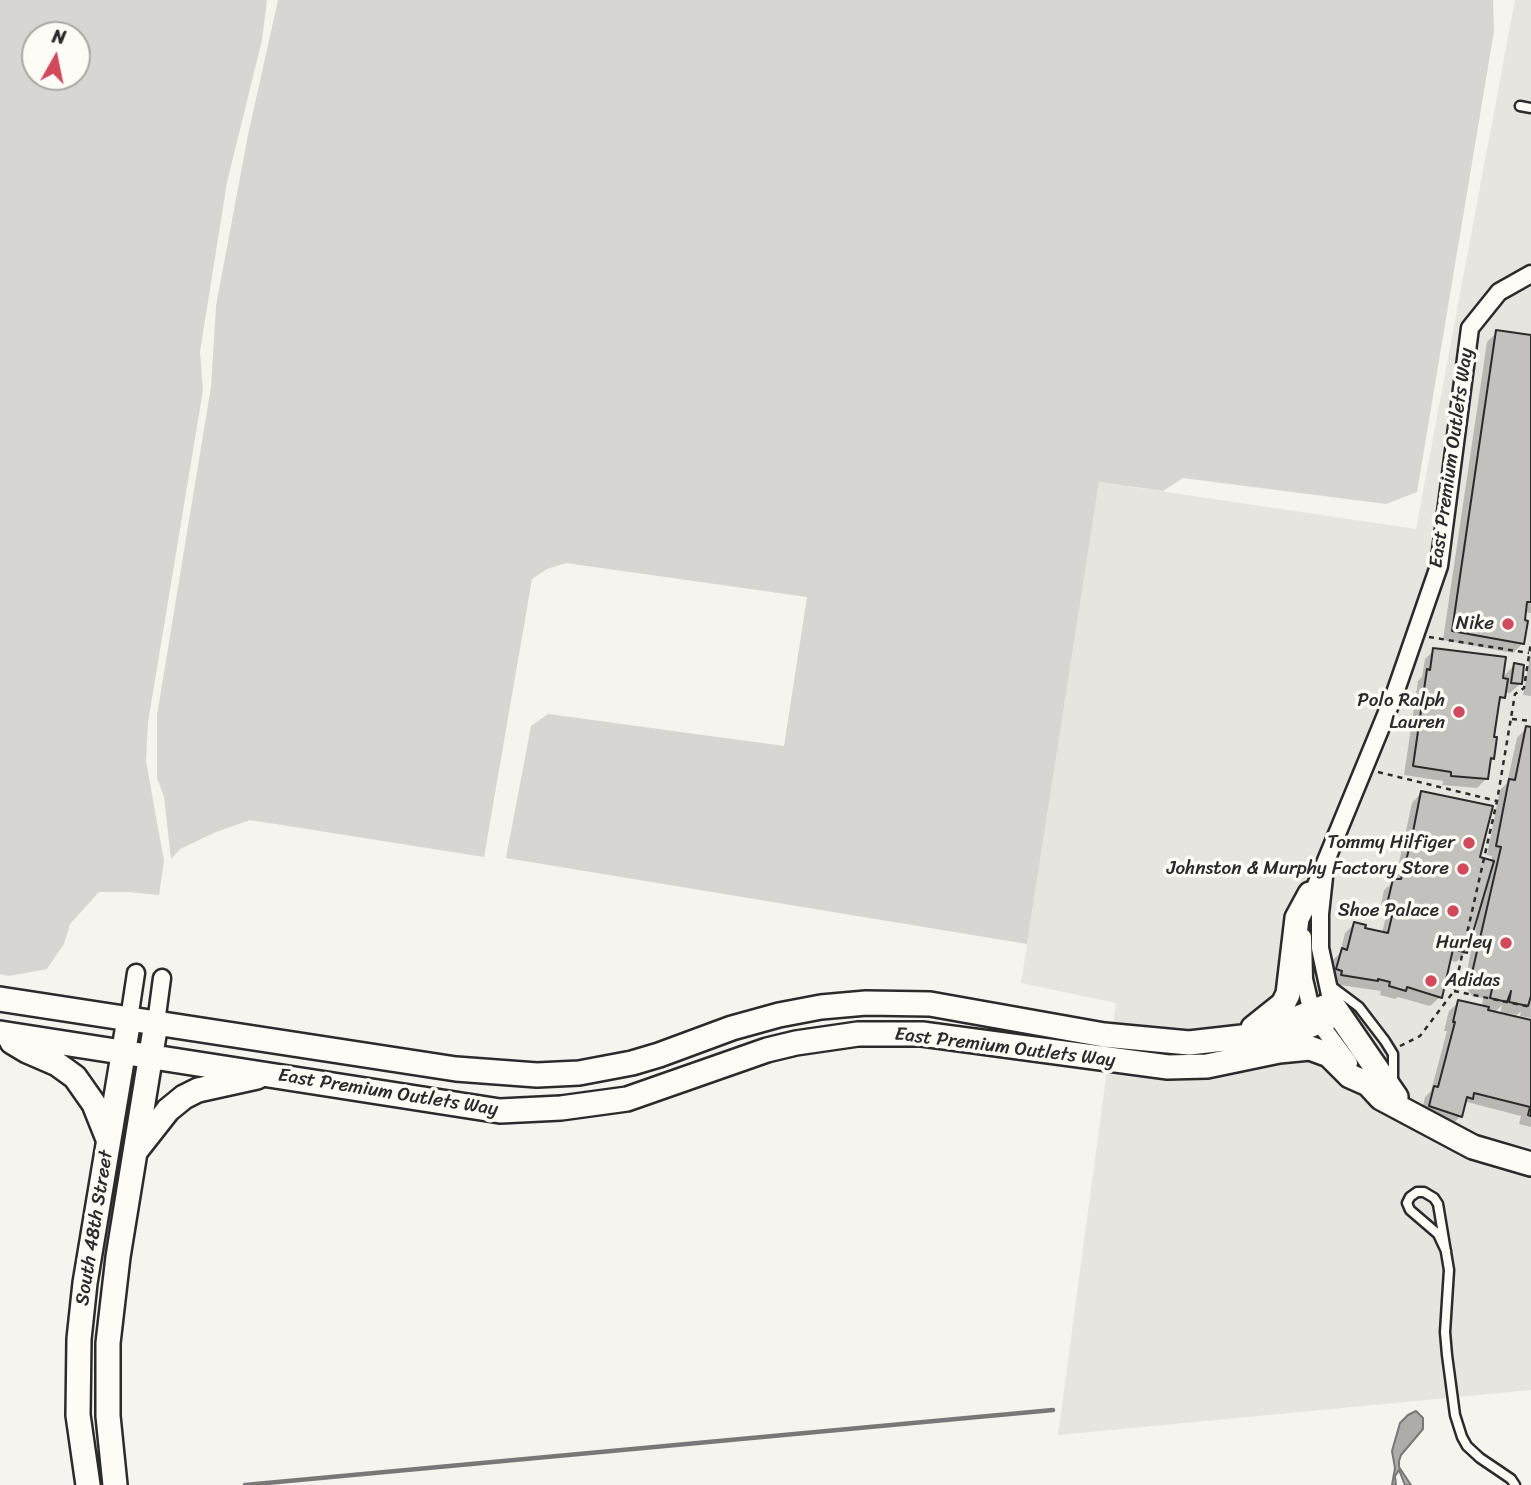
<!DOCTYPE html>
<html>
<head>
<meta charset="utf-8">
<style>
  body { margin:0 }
  #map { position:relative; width:1531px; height:1485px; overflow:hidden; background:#f5f4ef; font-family:Sriracha,sans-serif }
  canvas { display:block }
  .north { position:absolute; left:21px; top:21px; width:70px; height:70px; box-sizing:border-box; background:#fdfcf7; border:2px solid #a9a8a5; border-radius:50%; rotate:9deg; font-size:19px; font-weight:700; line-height:28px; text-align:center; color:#2b2b2b }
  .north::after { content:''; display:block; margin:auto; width:24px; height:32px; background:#d1495b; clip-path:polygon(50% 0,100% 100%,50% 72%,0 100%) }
</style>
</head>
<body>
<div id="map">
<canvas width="1531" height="1485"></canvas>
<div class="north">N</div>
</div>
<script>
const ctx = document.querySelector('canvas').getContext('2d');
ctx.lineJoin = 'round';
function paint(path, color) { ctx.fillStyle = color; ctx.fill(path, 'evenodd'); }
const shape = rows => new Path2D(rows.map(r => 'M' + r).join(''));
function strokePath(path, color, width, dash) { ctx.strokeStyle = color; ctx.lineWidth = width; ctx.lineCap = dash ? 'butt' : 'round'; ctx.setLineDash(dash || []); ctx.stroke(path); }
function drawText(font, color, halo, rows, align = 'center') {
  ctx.font = font + ' Sriracha,sans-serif'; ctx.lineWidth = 7; ctx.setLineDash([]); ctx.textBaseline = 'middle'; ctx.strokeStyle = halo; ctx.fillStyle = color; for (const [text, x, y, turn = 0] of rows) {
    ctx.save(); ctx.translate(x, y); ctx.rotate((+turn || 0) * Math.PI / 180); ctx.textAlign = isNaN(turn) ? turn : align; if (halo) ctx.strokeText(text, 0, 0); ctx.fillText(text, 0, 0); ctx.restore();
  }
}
const built = shape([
  [1515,0,1531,0,1531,1390,1058,1435,1116,1003,1021,983,1099,482,1416,529]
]);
const green = shape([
  [0,0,267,0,262,40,227,182,200,352,203,390,148,722,146,761,164,861,159,895,129,892,99,892,70,924,64,944,47,969,9,976,0,974],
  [77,35,77,77,35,77,35,35],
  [278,0,1493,0,1494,31,1417,492,1386,504,1183,478,1163,491,1099,482,1027,944,506,858,531,726,548,714,784,746,807,597,566,563,547,569,532,579,484,857,250,820,216,832,180,849,171,859,164,797,157,778,157,715,211,387,216,306,248,135]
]);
const water = shape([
  [1416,1411,1423,1418,1423,1429,1401,1455,1399,1461,1399,1467,1411,1485,1405,1485,1399,1470,1395,1476,1396,1485,1392,1485,1395,1468,1392,1451,1400,1423,1408,1415,1416,1411]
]);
const shadow = shape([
  [1497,332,1531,336,1531,613,1524,612,1523,643,1513,653,1443,640,1487,342],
  [1434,650,1501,679,1514,665,1520,684,1510,693,1504,692,1504,697,1497,703,1492,738,1492,758,1489,762,1486,779,1477,788,1442,785,1443,781,1404,775,1418,681,1422,677,1425,659],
  [1531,652,1531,696,1523,695],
  [1526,728,1531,729,1531,1018,1520,1016,1521,1011,1517,1015,1501,1012,1501,1015,1531,1023,1531,1127,1519,1124,1521,1116,1467,1102,1463,1106,1461,1116,1451,1125,1421,1115,1425,1097,1431,1091,1447,1031,1444,1031,1449,1011,1459,1002,1482,1007,1483,998,1472,996,1464,984,1478,919,1475,918,1466,952,1456,962,1449,960,1440,997,1430,1006,1398,997,1395,999,1380,995,1381,991,1333,984,1328,978,1333,960,1340,953,1345,933,1354,924,1363,929,1382,933,1387,912,1380,909,1384,890,1395,881,1412,803,1421,793,1478,858,1491,862,1492,856,1487,855,1500,790,1507,783,1517,738],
  [1502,1005,1500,1015,1494,1013]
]);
const stream = shape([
  [245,1485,1053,1410]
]);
const building = shape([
  [1496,330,1531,335,1531,602,1527,602,1525,620,1528,621,1524,644,1452,631,1496,330],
  [1433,648,1506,657,1503,678,1508,679,1505,698,1500,697,1494,737,1497,737,1494,759,1491,758,1488,779,1451,776,1451,772,1413,766,1427,669,1430,670,1433,648],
  [1514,663,1524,665,1522,684,1511,683,1514,663],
  [1526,726,1531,727,1531,996,1528,1006,1509,1002,1511,991,1507,1002,1490,998,1492,989,1481,987,1472,973,1501,847,1496,846,1509,779,1515,780,1526,726],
  [1421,791,1493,806,1480,857,1494,861,1467,953,1453,949,1442,998,1407,987,1406,991,1389,986,1390,982,1378,979,1378,981,1341,975,1342,971,1336,969,1342,948,1347,950,1354,922,1366,925,1365,928,1388,933,1395,903,1388,900,1393,879,1401,879,1411,842,1421,791],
  [1458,1000,1489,1007,1488,1010,1531,1020,1531,1116,1528,1115,1530,1107,1474,1093,1473,1099,1467,1097,1462,1117,1429,1106,1434,1086,1438,1087,1455,1022,1453,1022,1458,1000]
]);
const path = shape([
  [1429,637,1529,653],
  [1512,719,1531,721],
  [1378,772,1497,801],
  [1454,991,1531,1007],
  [1400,1046,1420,1036,1454,991,1497,801,1515,694,1524,688,1531,642]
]);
const lane = shape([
  [1520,106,1531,108],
  [1331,986,1359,1007,1385,1041,1393,1054,1393,1081],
  [1446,1251,1438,1234,1410,1210,1407,1203,1410,1197,1417,1192,1424,1192,1434,1198,1438,1204,1449,1270,1445,1332,1447,1355,1455,1415,1462,1437,1467,1446,1480,1458,1511,1479,1515,1485]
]);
const street = shape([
  [1324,877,1320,914,1320,948,1332,1004],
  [1309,902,1395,693,1439,566,1470,328,1499,292,1531,274],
  [1303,937,1304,979,1312,1013,1349,1063],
  [129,1019,136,973],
  [156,1023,162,978],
  [1271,1045,1328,1022]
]);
const secondary = shape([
  [0,999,456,1069,537,1075,579,1073,632,1063,659,1055,732,1028,779,1015,821,1007,866,1003,930,1004,1104,1035,1189,1043,1242,1037,1268,1030,1332,1004,1396,1097],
  [1253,1028,1283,1004,1288,994,1297,918,1310,894],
  [0,1033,500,1111,561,1108,627,1099,767,1050,796,1043,858,1034,922,1034,1168,1067,1207,1066,1279,1051,1310,1048,1329,1055,1350,1076,1368,1084,1381,1098,1473,1147,1531,1164],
  [12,1042,27,1051,57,1064,75,1077,94,1104,108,1139],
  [135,1152,168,1110,184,1097,198,1090,257,1077],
  [88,1485,78,1415,79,1339,85,1283,129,1019],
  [115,1485,108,1416,108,1343,118,1257,156,1023]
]);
const markers = [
  [1508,624,7,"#d1495b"],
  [1459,712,7,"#d1495b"],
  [1469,843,7,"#d1495b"],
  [1463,869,7,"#d1495b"],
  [1453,911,7,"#d1495b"],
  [1506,943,7,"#d1495b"],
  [1431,981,7,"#d1495b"]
];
const streetNames = [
  ["East Premium Outlets Way",1452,458,-82],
  ["East Premium Outlets Way",1005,1048,7],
  ["East Premium Outlets Way",388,1093,9],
  ["South 48th Street",95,1228,-81]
];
const poiNames = [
  ["Nike",1494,624],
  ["Polo Ralph",1445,701],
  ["Lauren",1445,723],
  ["Tommy Hilfiger",1455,843],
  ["Johnston & Murphy Factory Store",1449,869],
  ["Shoe Palace",1439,911],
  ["Hurley",1492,943],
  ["Adidas",1445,981,"left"]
];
paint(built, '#e6e5e0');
paint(green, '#d7d6d2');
paint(water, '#adaca9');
strokePath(water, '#797877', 2);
paint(shadow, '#0003');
strokePath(stream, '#797877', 4.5);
paint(building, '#c2c1be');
strokePath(building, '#2b2b2b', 2);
strokePath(lane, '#2b2b2b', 13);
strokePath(street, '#2b2b2b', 21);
strokePath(secondary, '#2b2b2b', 28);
strokePath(path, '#2b2b2b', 2.5, [5, 5]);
strokePath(lane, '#fdfcf7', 8);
strokePath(street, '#fdfcf7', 16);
strokePath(secondary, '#fdfcf7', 23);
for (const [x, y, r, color] of markers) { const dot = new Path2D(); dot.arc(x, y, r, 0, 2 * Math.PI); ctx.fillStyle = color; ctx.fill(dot); strokePath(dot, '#fdfcf7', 2.5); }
drawText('19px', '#2b2b2b', '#fdfcf7', streetNames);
drawText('19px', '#2b2b2b', '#fdfcf7', poiNames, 'right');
</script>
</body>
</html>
